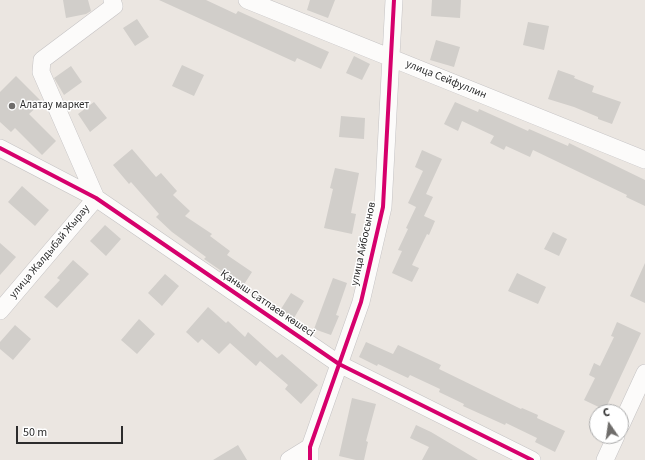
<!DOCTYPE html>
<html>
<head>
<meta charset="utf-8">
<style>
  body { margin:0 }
  #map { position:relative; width:645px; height:460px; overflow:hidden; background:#ebe6e1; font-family:"Source Sans 3",sans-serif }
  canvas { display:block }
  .north { position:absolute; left:589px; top:404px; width:40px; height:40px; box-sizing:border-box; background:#fff; border:1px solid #ababab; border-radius:50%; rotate:347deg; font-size:11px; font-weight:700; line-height:16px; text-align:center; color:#2c2c2c }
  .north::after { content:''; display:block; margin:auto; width:14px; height:18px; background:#6f6d6b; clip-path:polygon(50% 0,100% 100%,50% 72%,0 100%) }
  .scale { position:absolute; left:16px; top:426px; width:107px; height:18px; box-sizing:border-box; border:2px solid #2c2c2c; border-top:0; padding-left:5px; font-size:12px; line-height:14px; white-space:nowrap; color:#2c2c2c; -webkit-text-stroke:3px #fff; paint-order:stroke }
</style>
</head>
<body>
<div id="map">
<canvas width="645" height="460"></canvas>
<div class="north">С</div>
<div class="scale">50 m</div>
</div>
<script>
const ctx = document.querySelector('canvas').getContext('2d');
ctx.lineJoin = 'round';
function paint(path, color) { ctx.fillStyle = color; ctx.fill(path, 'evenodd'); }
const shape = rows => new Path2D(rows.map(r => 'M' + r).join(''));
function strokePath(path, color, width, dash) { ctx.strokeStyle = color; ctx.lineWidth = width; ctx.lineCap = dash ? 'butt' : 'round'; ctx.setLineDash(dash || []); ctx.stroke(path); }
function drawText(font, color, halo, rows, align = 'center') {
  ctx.font = font + ' "Source Sans 3",sans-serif'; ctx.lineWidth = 3; ctx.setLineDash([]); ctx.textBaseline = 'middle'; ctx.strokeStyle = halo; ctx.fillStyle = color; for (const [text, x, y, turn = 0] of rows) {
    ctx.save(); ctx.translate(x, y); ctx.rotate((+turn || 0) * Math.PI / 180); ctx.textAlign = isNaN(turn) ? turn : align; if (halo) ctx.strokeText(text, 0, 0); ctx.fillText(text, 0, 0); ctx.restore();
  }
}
const building = shape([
  [63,0,88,0,91,11,86,14,66,18],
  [159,0,206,0,236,14,238,11,329,52,321,69,297,58,295,62],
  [310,0,335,0,328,18,307,10],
  [432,0,461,0,460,18,431,16],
  [137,19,149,37,135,46,123,28],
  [528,22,549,26,544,50,523,45],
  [436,40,460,47,454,67,430,60],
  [354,56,370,64,362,80,346,73],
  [182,65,204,75,194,96,172,86],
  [71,66,82,82,64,95,54,78],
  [558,70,575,76,574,78,594,86,592,92,621,102,612,124,598,119,598,117,574,107,548,99],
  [16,76,42,102,29,114,56,141,42,155,15,128,11,132,0,122,0,92],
  [94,102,107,118,90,132,78,114],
  [455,102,478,112,479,109,528,131,529,129,568,146,569,143,645,180,645,206,626,197,627,195,533,150,530,157,506,146,504,150,490,143,494,136,462,121,458,131,444,124],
  [341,116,365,118,364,139,339,137],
  [132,149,156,177,161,173,177,191,173,195,190,211,185,216,212,234,210,236,230,251,227,255,252,272,243,286,204,259,206,257,172,232,156,217,159,214,131,182,129,184,113,165],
  [422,150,442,159,426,194,433,197,424,216,435,221,429,235,427,234,412,265,419,268,412,282,392,273,402,251,398,250,408,229,406,228,416,207,408,203,423,171,415,167],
  [335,168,359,173,351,213,356,214,352,234,324,228,333,189,330,188],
  [22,186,49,210,35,226,8,202],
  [105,225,121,239,106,256,90,241],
  [553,232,567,239,559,256,544,249],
  [0,243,16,257,0,275],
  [73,260,89,274,57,308,44,297,60,280,57,278],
  [645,263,645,303,630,296],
  [517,273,546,287,538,304,508,291],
  [165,274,179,286,162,306,148,293],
  [333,278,347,283,336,315,339,316,331,335,314,329],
  [291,293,304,301,294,318,281,309],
  [208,307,226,323,228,321,245,337,248,332,277,358,282,354,318,385,301,404,285,389,288,385,260,361,256,366,230,343,219,354,202,339,198,343,186,332],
  [139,319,155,334,137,354,121,340],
  [617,322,641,333,605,410,584,400,595,378,589,375,594,363,600,366,614,337,611,336],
  [15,325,31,339,13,360,0,349,0,342],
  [366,342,393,354,398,345,441,365,439,369,521,409,522,408,538,415,537,418,565,431,555,452,535,442,537,438,506,423,505,425,463,406,464,404,439,392,440,389,410,375,408,378,378,364,377,366,359,357],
  [352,398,376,404,366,441,368,442,364,460,356,460,339,456],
  [416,425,431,432,478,460,422,460,429,447,410,438],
  [238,445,247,460,213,460]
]);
const minor = shape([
  [247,0,645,160],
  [0,148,96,198,339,364,532,460],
  [0,311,96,198,41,72,42,60,114,6,112,0],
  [621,425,645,373],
  [289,460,310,447],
  [310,460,310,447,361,302,383,207,394,0],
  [605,460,616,436]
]);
const cycleway = shape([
  [0,148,96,198,339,364,532,460],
  [310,460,310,447,361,302,383,207,394,0]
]);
const markers = [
  [12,106,4,"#6f6d6b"]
];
const streetNames = [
  ["улица Сейфуллин",446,80,22],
  ["улица Айбосынов",364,244,-78],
  ["улица Жалдыбай Жырау",50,252,-50],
  ["Қаныш Сатпаев көшесі",267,304,34]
];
const poiNames = [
  ["Алатау маркет",20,106]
];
paint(building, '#d1ceca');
strokePath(minor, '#c4c2c3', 18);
strokePath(minor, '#fcfbfa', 17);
strokePath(cycleway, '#d6006c', 4);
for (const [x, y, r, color] of markers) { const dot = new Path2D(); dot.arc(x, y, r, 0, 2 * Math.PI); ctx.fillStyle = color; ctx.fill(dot); strokePath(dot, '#fff', 1.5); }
drawText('11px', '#2c2c2c', '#fff', streetNames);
drawText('11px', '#2c2c2c', '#fff', poiNames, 'left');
</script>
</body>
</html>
